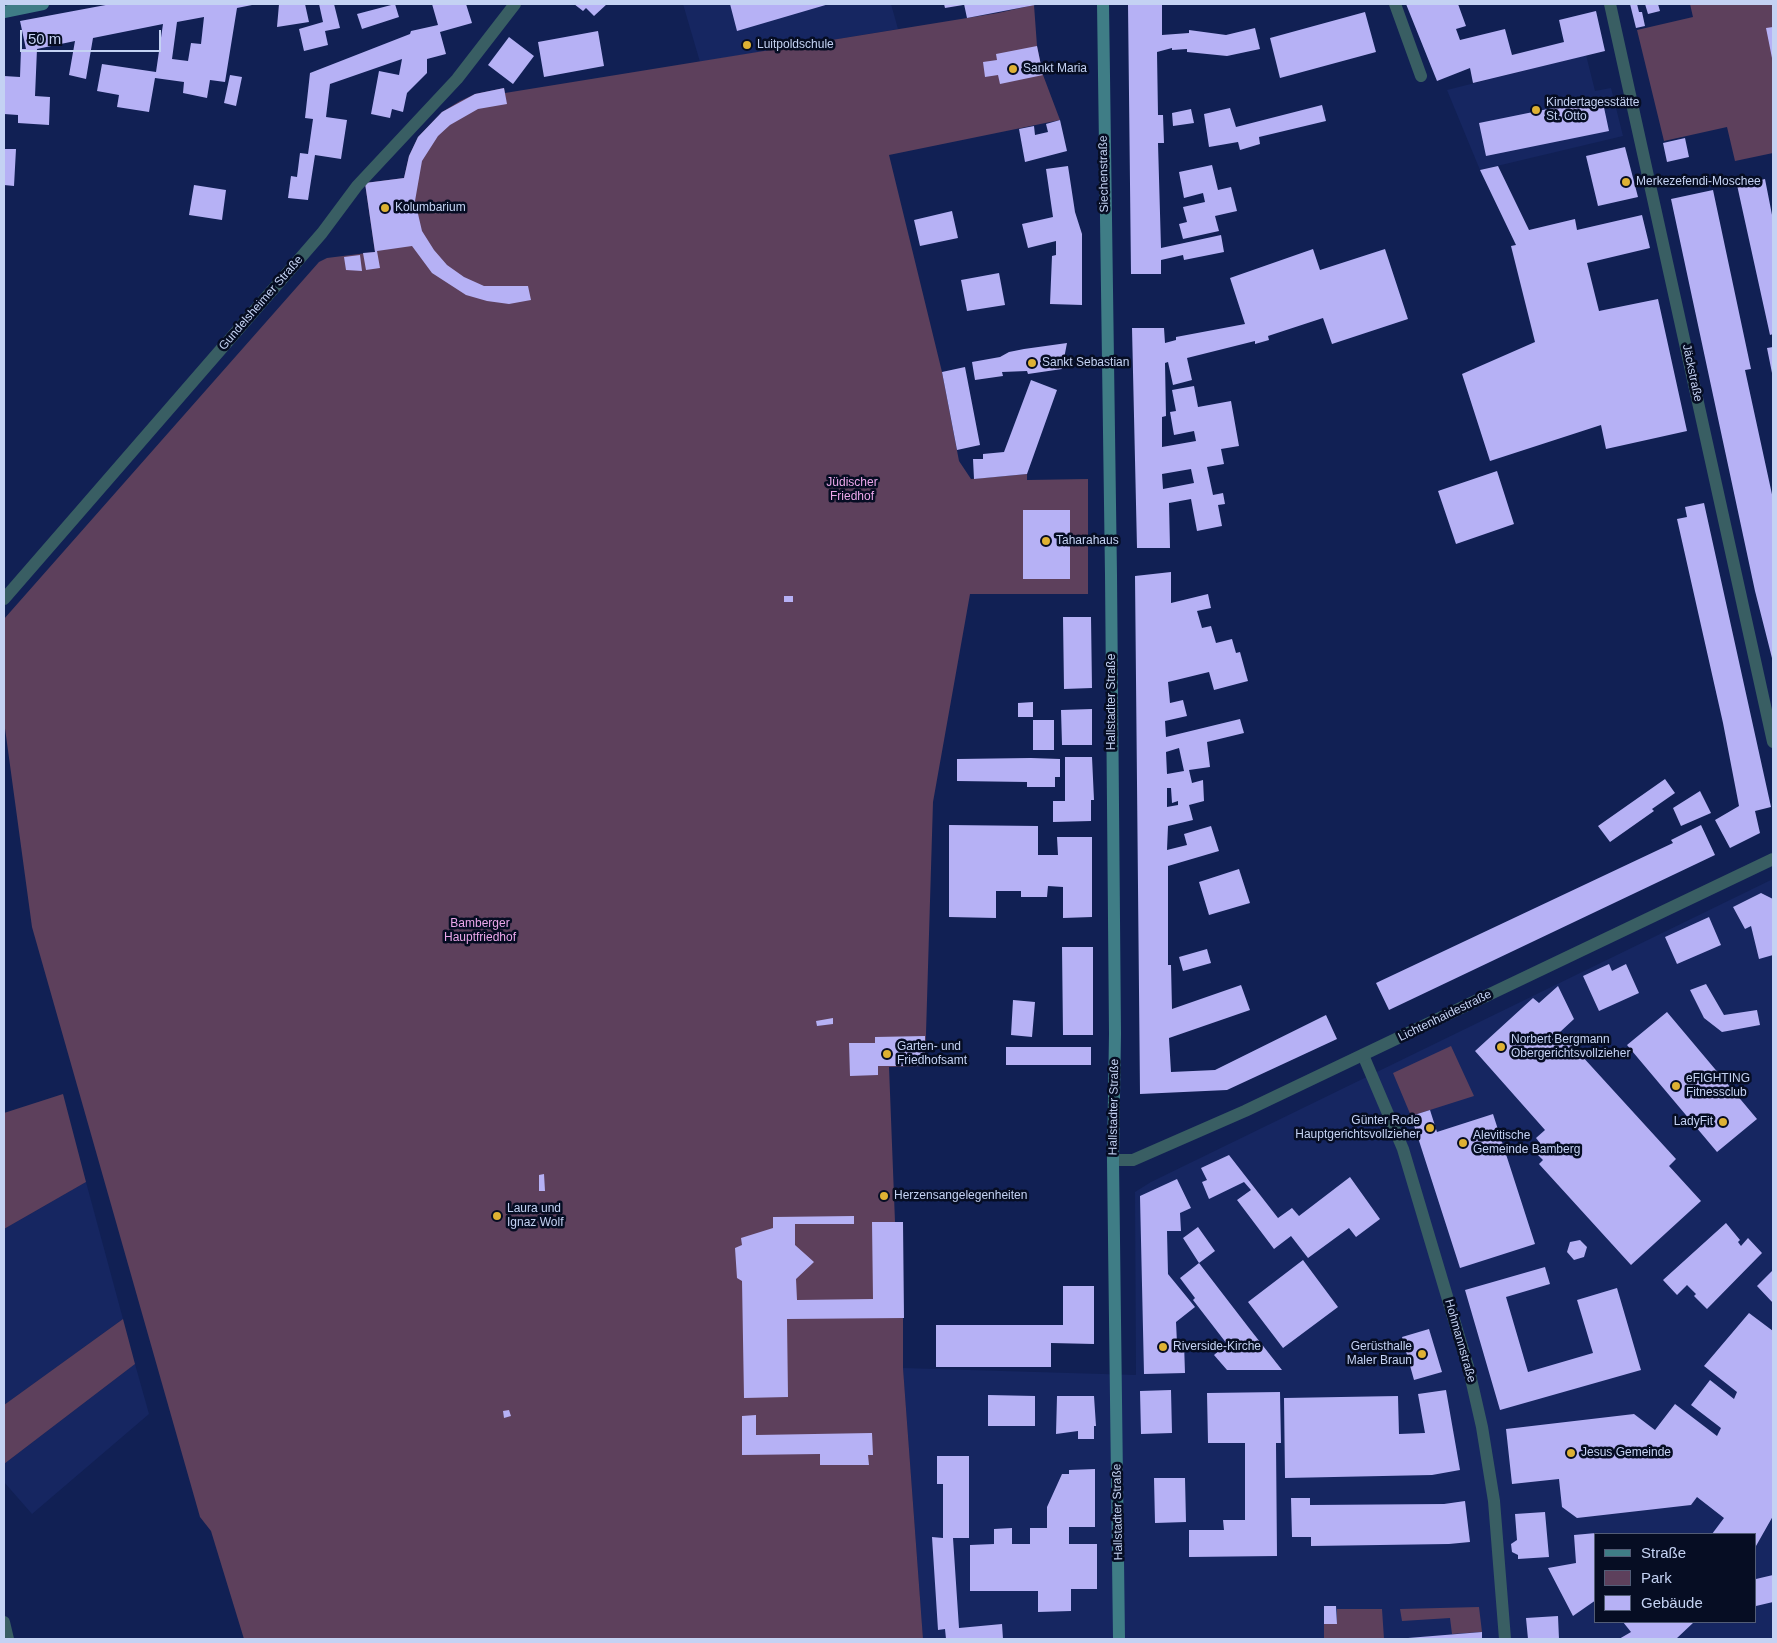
<!DOCTYPE html>
<html>
<head>
<meta charset="utf-8">
<style>
  body { margin:0 }
  #map { position:relative; width:1777px; height:1643px; overflow:hidden; background:#112054; font-family:Helvetica,sans-serif }
  canvas { display:block }
  .frame { position:absolute; inset:0; border:5px solid #c4d2f3; pointer-events:none }
  .legend { position:absolute; left:1594px; top:1533px; width:162px; height:90px; box-sizing:border-box; background:#060d23; border:1px solid #525c76; margin:0; padding:6px 9px; list-style:none; font-size:15px; color:#c4d2f3 }
  .legend li { display:flex; align-items:center; gap:10px; height:25px }
  .legend b { width:25px; border:1px solid #525c76 }
  .scale { position:absolute; left:20px; top:30px; width:141px; height:22px; box-sizing:border-box; border:2px solid #c4d2f3; border-top:0; padding-left:6px; font-size:15px; line-height:18px; white-space:nowrap; color:#c4d2f3; -webkit-text-stroke:4px #060d23; paint-order:stroke }
</style>
</head>
<body>
<div id="map">
<canvas width="1777" height="1643"></canvas>
<div class="frame"></div>
<ul class="legend">
<li><b style="height:6px;background:#3f7d86"></b>Straße</li>
<li><b style="height:14px;background:#5d405c"></b>Park</li>
<li><b style="height:14px;background:#b6b1f5"></b>Gebäude</li>
</ul>
<div class="scale">50 m</div>
</div>
<script>
const ctx = document.querySelector('canvas').getContext('2d');
ctx.lineJoin = 'round';
function paint(path, color) { ctx.fillStyle = color; ctx.fill(path, 'evenodd'); }
const shape = rows => new Path2D(rows.map(r => 'M' + r).join(''));
function strokePath(path, color, width, dash) { ctx.strokeStyle = color; ctx.lineWidth = width; ctx.lineCap = dash ? 'butt' : 'round'; ctx.setLineDash(dash || []); ctx.stroke(path); }
function drawText(font, color, halo, rows, align = 'center') {
  ctx.font = font + ' Helvetica,sans-serif'; ctx.lineWidth = 5; ctx.setLineDash([]); ctx.textBaseline = 'middle'; ctx.strokeStyle = halo; ctx.fillStyle = color; for (const [text, x, y, turn = 0] of rows) {
    ctx.save(); ctx.translate(x, y); ctx.rotate((+turn || 0) * Math.PI / 180); ctx.textAlign = isNaN(turn) ? turn : align; if (halo) ctx.strokeText(text, 0, 0); ctx.fillText(text, 0, 0); ctx.restore();
  }
}
const built = shape([
  [683,4,891,4,898,29,700,62],
  [1586,55,1595,91,1611,88,1623,136,1480,170,1447,90],
  [1773,879,1773,1639,923,1639,903,1368,1136,1375,1135,1192,1151,1182],
  [1596,1534,1756,1534,1756,1622,1596,1622],
  [86,1182,123,1319,4,1405,4,1229],
  [135,1364,149,1414,32,1514,4,1482,4,1464]
]);
const green = shape([
  [1690,4,1773,4,1773,153,1735,161,1727,127,1664,141,1637,30,1693,17],
  [1034,5,1037,46,1043,75,1060,120,889,155,942,372,959,461,971,479,1027,474,1027,480,1088,479,1088,594,970,594,933,802,925,1066,889,1067,895,1222,903,1222,903,1368,923,1639,244,1639,211,1531,200,1517,32,927,4,721,4,619,319,262,327,258,375,252,365,183,404,178,409,156,418,137,442,112,460,101,475,94,504,88,505,93,998,13],
  [1451,1046,1474,1096,1411,1116,1393,1073],
  [63,1094,86,1182,4,1229,4,1113],
  [123,1319,135,1364,4,1464,4,1405],
  [1479,1607,1482,1632,1452,1634,1450,1618,1402,1621,1400,1609],
  [1337,1609,1382,1609,1384,1639,1324,1639,1324,1624,1337,1624]
]);
const building = shape([
  [111,4,257,4,237,8,225,82,210,80,207,98,183,93,184,82,155,78,149,112,117,107,119,95,97,91,102,64,156,72,163,24,93,38,86,79,69,75,75,41,37,49,35,96,50,97,49,125,18,123,18,115,4,114,4,76,20,77,21,49,26,49,20,21],
  [204,17,201,44,191,43,188,61,172,59,177,22],
  [279,4,305,4,309,22,277,27],
  [319,4,334,4,340,28,325,31,328,45,304,51,299,29,323,22],
  [395,4,399,17,362,29,357,14],
  [432,4,466,4,472,23,440,32,446,54,427,59,427,73,407,93,403,112,392,109,390,118,371,114,379,71,399,75,402,59,330,84,326,117,347,120,341,159,315,155,308,200,288,198,291,176,297,177,300,153,308,154,313,119,305,118,310,73,410,34,411,31,438,25],
  [574,4,607,4,594,16,586,8,583,11],
  [730,4,829,4,737,31],
  [944,4,963,4,963,5,945,8],
  [964,4,1035,4,1035,5,967,18],
  [1128,4,1162,4,1162,35,1189,33,1189,30,1226,35,1255,28,1260,49,1227,56,1187,52,1187,49,1172,50,1172,48,1157,52,1158,115,1163,115,1164,143,1158,143,1161,248,1221,235,1224,252,1184,260,1183,255,1161,260,1161,274,1131,274],
  [1406,4,1458,4,1466,26,1456,29,1460,40,1505,29,1512,55,1564,42,1559,20,1596,11,1605,51,1473,83,1470,68,1437,81],
  [1630,4,1637,4,1639,12,1642,12,1645,26,1636,28],
  [1645,4,1658,4,1660,11,1648,14],
  [1365,12,1376,52,1280,78,1270,38],
  [1773,27,1773,58,1772,58,1766,28],
  [598,31,604,66,544,77,538,42],
  [509,37,534,56,513,84,488,65],
  [1037,46,1043,75,1000,84,998,75,985,77,983,62,997,60,996,54],
  [230,75,242,77,236,106,224,103],
  [504,88,507,104,478,109,450,125,438,136,422,161,415,201,422,231,434,250,447,265,464,277,484,286,528,286,531,300,509,304,487,301,466,295,432,273,412,246,377,251,380,268,366,270,363,253,375,252,365,183,404,178,409,156,418,137,442,112,475,94],
  [1602,98,1609,131,1486,156,1479,123],
  [1322,105,1326,121,1259,137,1260,144,1240,150,1238,142,1209,147,1204,114,1230,108,1236,127],
  [1191,109,1194,123,1173,126,1172,113],
  [1060,120,1067,151,1025,162,1019,129,1034,126,1035,135,1048,132,1046,124],
  [1685,138,1689,157,1667,162,1663,143],
  [1625,147,1638,197,1598,206,1586,156],
  [4,149,16,149,14,186,4,185],
  [1212,165,1218,190,1231,187,1237,211,1215,216,1219,231,1183,239,1179,224,1187,222,1183,207,1205,202,1203,193,1184,198,1179,172],
  [1068,166,1075,212,1082,234,1082,305,1050,304,1052,256,1056,255,1056,241,1028,248,1022,224,1053,217,1046,169],
  [1498,166,1529,230,1575,219,1577,230,1642,215,1650,248,1587,263,1599,311,1658,299,1687,431,1606,449,1601,425,1490,461,1462,374,1535,342,1511,246,1516,245,1480,170],
  [1765,179,1773,220,1773,334,1770,335,1737,185],
  [194,185,226,190,222,220,189,215],
  [1713,190,1751,369,1745,370,1773,499,1773,662,1755,591,1671,199],
  [952,211,958,238,920,246,914,220],
  [1313,249,1320,270,1385,249,1408,319,1332,344,1323,318,1268,336,1269,340,1255,344,1255,341,1187,358,1192,380,1173,385,1168,362,1165,363,1166,416,1162,417,1162,447,1196,441,1194,431,1174,435,1170,412,1176,411,1172,390,1194,386,1198,407,1231,401,1239,446,1221,449,1224,464,1207,467,1213,495,1223,493,1225,504,1218,505,1222,526,1197,531,1191,499,1169,503,1170,548,1137,548,1132,328,1164,328,1165,343,1176,340,1176,337,1245,324,1230,278],
  [1191,469,1194,483,1163,489,1162,474],
  [360,255,362,271,346,270,344,257],
  [999,273,1005,305,967,311,961,280],
  [1067,343,1062,369,1028,374,1027,371,1002,372,1003,376,975,380,972,362,1000,357,1009,352,1024,349],
  [1773,347,1773,373,1772,373,1767,348],
  [965,367,980,445,957,450,942,372],
  [1031,380,1057,390,1027,474,974,479,973,459,983,459,983,454,1004,452],
  [1497,471,1514,524,1456,544,1438,491],
  [1704,503,1771,807,1755,811,1760,833,1730,848,1715,820,1739,806,1723,723,1677,519,1687,517,1685,507],
  [1023,510,1070,510,1070,579,1023,579],
  [1171,572,1171,603,1208,594,1211,608,1197,611,1202,628,1211,626,1216,643,1232,639,1236,653,1240,652,1248,681,1214,690,1209,672,1168,682,1170,703,1183,700,1187,716,1165,721,1166,737,1240,719,1244,733,1207,742,1210,767,1189,770,1192,783,1203,780,1204,801,1189,805,1193,820,1168,826,1167,850,1187,845,1184,834,1211,826,1219,851,1168,866,1168,965,1171,965,1172,1009,1241,985,1250,1010,1169,1038,1171,1072,1215,1070,1326,1015,1337,1039,1227,1090,1140,1094,1135,576],
  [1179,748,1184,771,1167,774,1166,752],
  [1167,788,1171,788,1172,803,1178,801,1178,805,1167,807],
  [784,596,793,596,793,602,784,602],
  [1063,617,1091,617,1092,688,1064,689],
  [1033,702,1033,717,1018,717,1018,703],
  [1092,709,1092,745,1062,745,1061,710],
  [1033,720,1054,720,1054,750,1033,750],
  [1065,757,1092,757,1094,800,1091,800,1091,821,1053,822,1053,801,1065,801],
  [1031,758,1060,759,1060,777,1055,777,1055,787,1027,787,1027,782,957,781,957,759],
  [1665,779,1675,793,1652,809,1654,811,1610,842,1598,826],
  [1700,791,1711,813,1681,826,1673,808],
  [949,825,1038,826,1038,855,1058,855,1057,837,1092,837,1092,917,1063,918,1063,887,1048,886,1047,897,1021,897,1021,891,996,891,996,918,949,917],
  [1701,825,1715,855,1389,1010,1376,983,1673,843,1671,840],
  [1239,869,1250,903,1209,915,1199,882],
  [1761,893,1773,899,1773,955,1759,959,1751,926,1745,929,1733,907],
  [1709,917,1721,945,1677,964,1665,937],
  [1062,947,1093,947,1093,1035,1063,1035],
  [1207,949,1211,963,1183,971,1179,957],
  [1609,964,1612,971,1626,964,1639,993,1599,1011,1583,976],
  [1706,984,1724,1015,1757,1010,1760,1025,1722,1032,1704,1018,1690,990],
  [1558,986,1574,1019,1560,1032,1676,1159,1669,1166,1701,1201,1631,1265,1539,1164,1543,1160,1533,1150,1540,1143,1536,1138,1545,1130,1475,1051,1533,998,1539,1003],
  [1013,1000,1035,1002,1032,1037,1011,1035],
  [1667,1012,1757,1119,1717,1152,1627,1045],
  [833,1018,833,1024,817,1026,816,1021],
  [925,1036,925,1066,878,1066,878,1075,850,1076,849,1043,875,1043,875,1037],
  [1006,1047,1091,1047,1091,1065,1006,1065],
  [1430,1110,1437,1132,1493,1114,1535,1244,1460,1268,1411,1116],
  [1229,1155,1278,1218,1292,1208,1299,1216,1350,1177,1380,1219,1356,1237,1349,1228,1308,1258,1291,1236,1274,1249,1237,1200,1251,1190,1244,1182,1209,1199,1202,1182,1207,1180,1201,1168],
  [544,1174,545,1191,539,1191,539,1175],
  [1177,1179,1191,1208,1180,1213,1181,1231,1167,1231,1168,1274,1195,1307,1176,1322,1177,1343,1184,1343,1185,1373,1144,1374,1140,1196],
  [854,1216,854,1224,795,1224,795,1245,814,1262,796,1279,797,1300,873,1299,872,1222,903,1222,904,1318,787,1319,788,1397,744,1398,742,1281,737,1278,735,1248,742,1245,741,1238,773,1228,773,1217],
  [1726,1223,1740,1240,1738,1242,1741,1246,1748,1238,1762,1253,1707,1309,1694,1296,1696,1294,1687,1285,1677,1295,1663,1280],
  [1198,1227,1215,1251,1199,1263,1183,1238],
  [1580,1240,1587,1247,1584,1257,1574,1260,1567,1252,1570,1242],
  [1303,1260,1338,1307,1283,1348,1248,1302],
  [1199,1263,1249,1328,1282,1370,1227,1370,1214,1355,1227,1344,1193,1300,1195,1298,1180,1278],
  [1545,1267,1550,1284,1506,1297,1528,1372,1593,1353,1577,1300,1617,1288,1641,1370,1500,1410,1465,1290],
  [1773,1270,1773,1303,1757,1286],
  [1063,1286,1094,1286,1094,1344,1051,1343,1051,1367,936,1367,936,1325,1063,1325],
  [1749,1313,1773,1331,1773,1516,1756,1546,1756,1534,1712,1534,1724,1518,1697,1497,1691,1505,1577,1518,1562,1507,1559,1479,1512,1484,1506,1429,1634,1414,1655,1430,1675,1404,1717,1436,1721,1428,1691,1405,1710,1380,1734,1399,1737,1392,1704,1366],
  [1429,1329,1442,1372,1414,1380,1402,1337],
  [1171,1390,1172,1433,1141,1434,1140,1391],
  [1446,1390,1460,1470,1432,1475,1285,1478,1284,1398,1398,1396,1399,1434,1425,1433,1418,1394],
  [1280,1392,1281,1443,1276,1443,1277,1556,1189,1557,1189,1530,1224,1530,1223,1520,1245,1520,1245,1443,1208,1443,1207,1393],
  [988,1395,1035,1396,1035,1426,988,1426],
  [1057,1396,1094,1396,1096,1426,1094,1426,1094,1439,1078,1439,1078,1431,1056,1434],
  [509,1410,511,1416,504,1418,503,1411],
  [756,1415,756,1435,872,1433,873,1455,868,1455,869,1465,820,1465,820,1454,742,1455,742,1416],
  [937,1456,969,1456,969,1538,953,1538,959,1628,1002,1624,1003,1639,946,1639,945,1629,938,1630,932,1537,943,1538,943,1484,937,1484],
  [1095,1469,1095,1527,1069,1527,1069,1544,1097,1544,1097,1589,1071,1589,1071,1611,1038,1612,1038,1591,970,1591,970,1545,994,1544,994,1529,1012,1528,1012,1544,1030,1544,1030,1528,1047,1528,1047,1507,1062,1474,1069,1474,1069,1470],
  [1154,1478,1185,1478,1186,1522,1155,1523],
  [1291,1498,1310,1498,1310,1505,1444,1504,1465,1501,1470,1542,1449,1544,1311,1546,1311,1537,1292,1537],
  [1545,1512,1549,1557,1518,1559,1518,1555,1512,1552,1511,1544,1517,1540,1515,1514],
  [1596,1533,1596,1600,1573,1616,1548,1568,1576,1563,1574,1535],
  [1773,1575,1773,1602,1756,1606,1756,1579],
  [1324,1606,1336,1606,1337,1624,1324,1624],
  [1558,1616,1559,1639,1528,1639,1526,1618],
  [1623,1622,1694,1622,1676,1639,1619,1639,1631,1632],
  [1482,1632,1482,1639,1408,1639,1408,1638]
]);
const minor = shape([
  [1395,4,1421,76],
  [1610,4,1773,742],
  [4,599,322,233,357,186,457,79,515,4],
  [1363,1055,1403,1149,1469,1370,1482,1427,1494,1501,1505,1639]
]);
const tertiary = shape([
  [1113,1160,1133,1160,1245,1111,1773,859],
  [4,1622,8,1639]
]);
const secondary = shape([
  [1103,4,1111,575,1115,1034,1113,1160,1119,1639],
  [4,12,43,4]
]);
const markers = [
  [747,45,5,"#deb133"],
  [1013,69,5,"#deb133"],
  [1536,110,5,"#deb133"],
  [1626,182,5,"#deb133"],
  [385,208,5,"#deb133"],
  [1032,363,5,"#deb133"],
  [1046,541,5,"#deb133"],
  [1501,1047,5,"#deb133"],
  [887,1054,5,"#deb133"],
  [1676,1086,5,"#deb133"],
  [1723,1122,5,"#deb133"],
  [1430,1128,5,"#deb133"],
  [1463,1143,5,"#deb133"],
  [884,1196,5,"#deb133"],
  [497,1216,5,"#deb133"],
  [1163,1347,5,"#deb133"],
  [1422,1354,5,"#deb133"],
  [1571,1453,5,"#deb133"]
];
const poiNames = [
  ["Luitpoldschule",757,45],
  ["Sankt Maria",1023,69],
  ["Kindertagesstätte",1546,103],
  ["St. Otto",1546,117],
  ["Merkezefendi-Moschee",1636,182],
  ["Kolumbarium",395,208],
  ["Sankt Sebastian",1042,363],
  ["Taharahaus",1056,541],
  ["Norbert Bergmann",1511,1040],
  ["Obergerichtsvollzieher",1511,1054],
  ["Garten- und",897,1047],
  ["Friedhofsamt",897,1061],
  ["eFIGHTING",1686,1079],
  ["Fitnessclub",1686,1093],
  ["Günter Rode",1420,1121,"right"],
  ["Hauptgerichtsvollzieher",1420,1135,"right"],
  ["LadyFit",1713,1122,"right"],
  ["Alevitische",1473,1136],
  ["Gemeinde Bamberg",1473,1150],
  ["Herzensangelegenheiten",894,1196],
  ["Laura und",507,1209],
  ["Ignaz Wolf",507,1223],
  ["Riverside-Kirche",1173,1347],
  ["Gerüsthalle",1412,1347,"right"],
  ["Maler Braun",1412,1361,"right"],
  ["Jesus Gemeinde",1581,1453]
];
const streetNames = [
  ["Siechenstraße",1104,174,-91],
  ["Gundelsheimer Straße",261,303,-49],
  ["Jäckstraße",1692,373,78],
  ["Hallstadter Straße",1112,702,-90],
  ["Lichtenhaidestraße",1445,1016,-26],
  ["Hallstadter Straße",1114,1107,-89],
  ["Hohmannstraße",1460,1341,74],
  ["Hallstadter Straße",1118,1512,-91]
];
const parkNames = [
  ["Jüdischer",852,483],
  ["Friedhof",852,497],
  ["Bamberger",480,924],
  ["Hauptfriedhof",480,938]
];
paint(built, '#162661');
paint(green, '#5d405c');
paint(building, '#b6b1f5');
strokePath(minor, '#395e63', 12);
strokePath(tertiary, '#395e63', 12);
strokePath(secondary, '#3f7d86', 12);
for (const [x, y, r, color] of markers) { const dot = new Path2D(); dot.arc(x, y, r, 0, 2 * Math.PI); ctx.fillStyle = color; ctx.fill(dot); strokePath(dot, '#060d23', 2); }
drawText('12px', '#c4d2f3', '#060d23', poiNames, 'left');
drawText('12px', '#c4d2f3', '#060d23', streetNames);
drawText('12px', '#eba7ea', '#060d23', parkNames);
</script>
</body>
</html>
